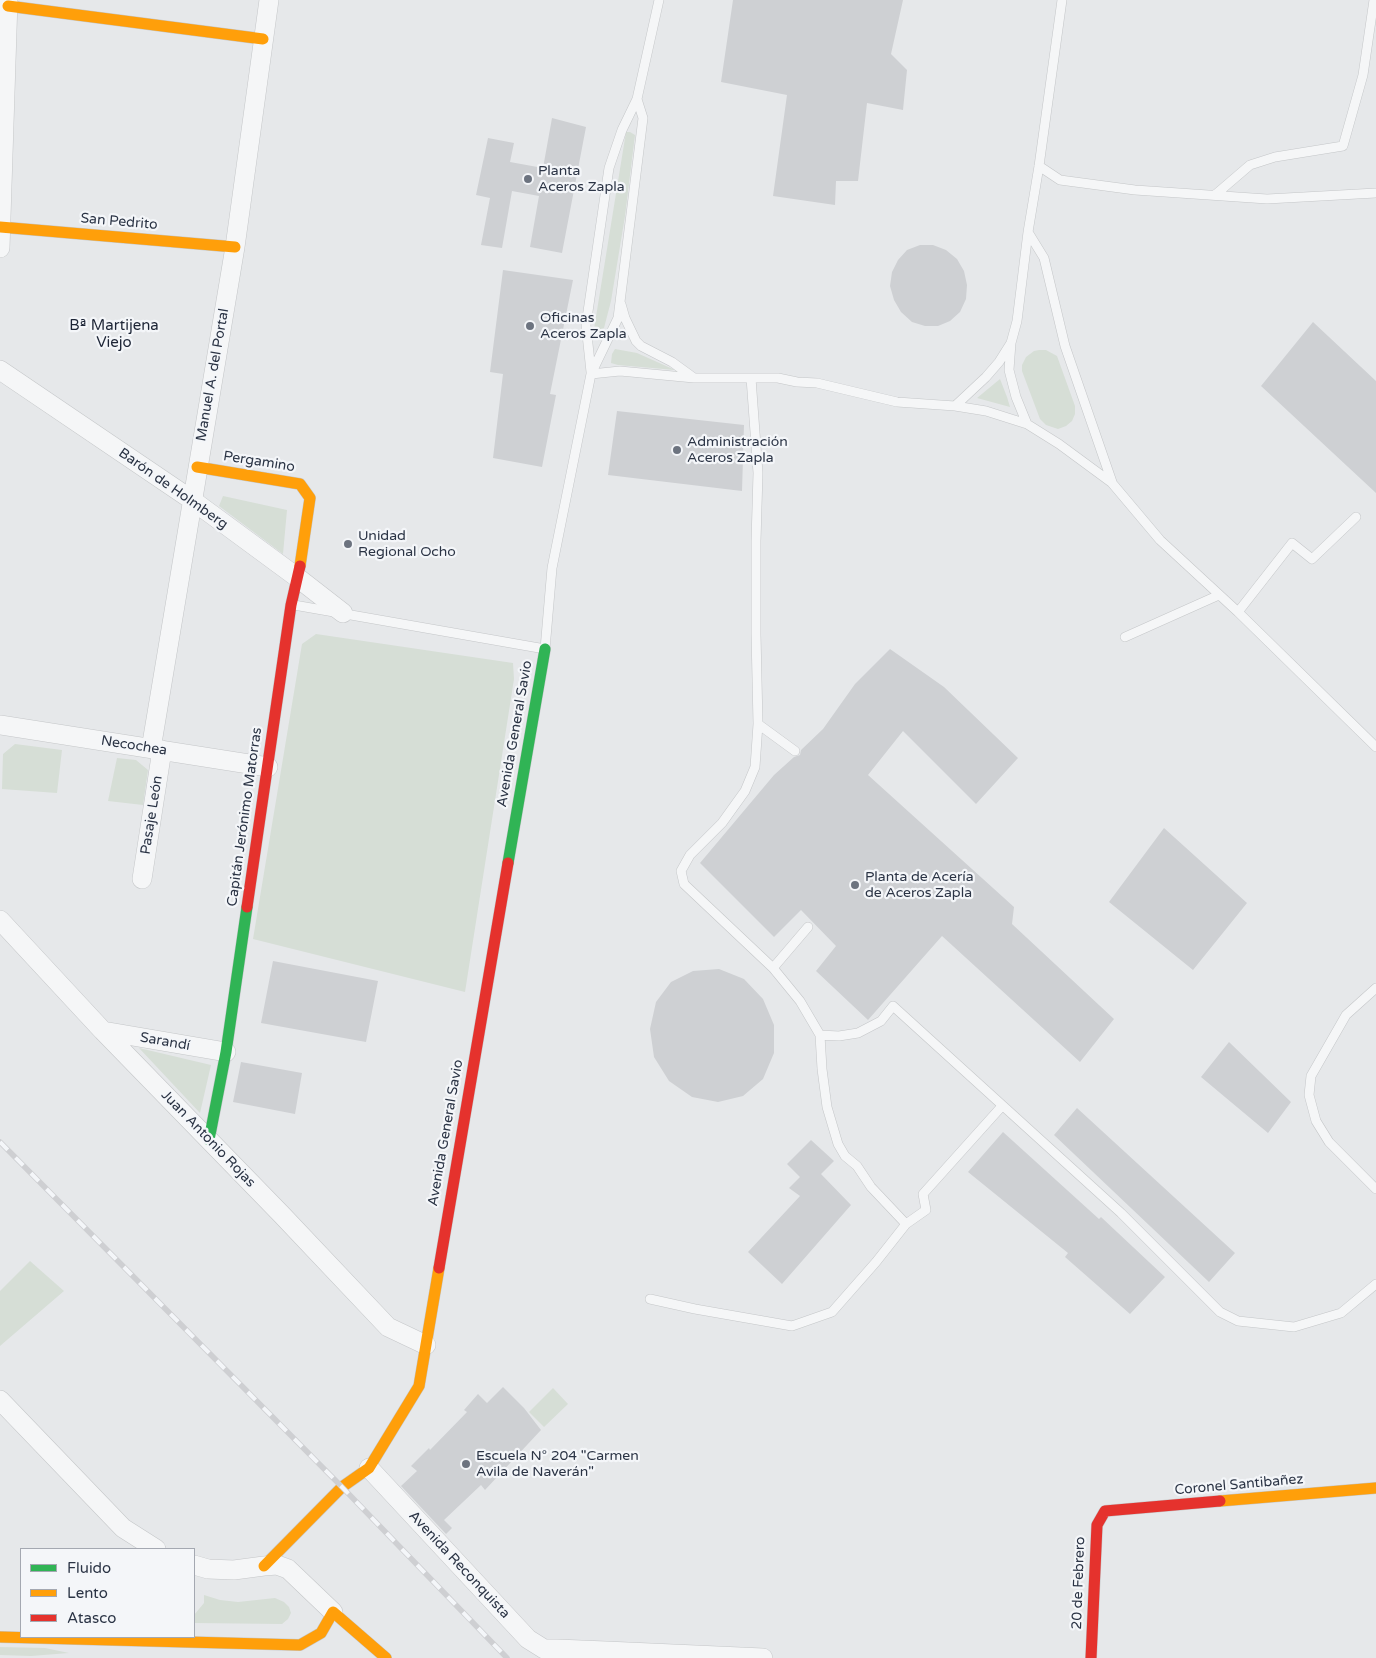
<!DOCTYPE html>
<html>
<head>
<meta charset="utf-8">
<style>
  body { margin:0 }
  #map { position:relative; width:1376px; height:1658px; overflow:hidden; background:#e6e8ea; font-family:"Varela Round",sans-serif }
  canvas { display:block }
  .legend { position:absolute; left:20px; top:1548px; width:175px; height:90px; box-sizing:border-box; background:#f4f6f9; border:1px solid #a4a8b1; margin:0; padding:6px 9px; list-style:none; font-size:15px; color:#2b3445 }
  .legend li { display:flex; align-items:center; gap:10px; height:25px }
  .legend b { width:25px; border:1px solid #a4a8b1 }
</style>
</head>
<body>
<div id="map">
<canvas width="1376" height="1658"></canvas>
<ul class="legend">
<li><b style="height:6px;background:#30b455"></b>Fluido</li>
<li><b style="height:6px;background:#ff9f0a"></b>Lento</li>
<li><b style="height:6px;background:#e5322d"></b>Atasco</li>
</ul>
</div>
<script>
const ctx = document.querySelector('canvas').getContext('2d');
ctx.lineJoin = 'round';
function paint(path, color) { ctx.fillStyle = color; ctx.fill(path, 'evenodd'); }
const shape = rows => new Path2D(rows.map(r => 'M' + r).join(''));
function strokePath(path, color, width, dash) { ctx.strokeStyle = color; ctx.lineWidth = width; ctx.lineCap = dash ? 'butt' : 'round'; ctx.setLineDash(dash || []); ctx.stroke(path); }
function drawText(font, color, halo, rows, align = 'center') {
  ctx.font = font + ' "Varela Round",sans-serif'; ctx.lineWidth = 4.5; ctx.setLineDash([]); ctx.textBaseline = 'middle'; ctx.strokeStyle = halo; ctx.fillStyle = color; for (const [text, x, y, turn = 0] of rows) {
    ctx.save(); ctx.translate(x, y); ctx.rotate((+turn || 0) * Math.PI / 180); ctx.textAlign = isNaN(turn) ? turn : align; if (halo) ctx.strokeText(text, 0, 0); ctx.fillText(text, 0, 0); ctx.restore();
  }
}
const green = shape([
  [626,132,630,132,635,135,625,216,611,301,604,328,601,330,594,329],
  [615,349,637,353,675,370,618,365,611,363,612,354],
  [1039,350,1046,350,1057,356,1075,406,1075,414,1072,421,1066,426,1058,429,1046,425,1040,419,1022,371,1022,365,1026,357,1034,351],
  [1000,379,1007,397,1010,407,977,398],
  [223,496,287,510,283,554,219,506],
  [316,634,513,663,514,679,465,992,253,939,302,644],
  [15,744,62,750,57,793,2,789,3,754],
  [117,758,136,760,148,770,143,805,108,801],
  [139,1048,211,1065,200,1113],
  [30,1261,64,1291,0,1346,0,1291],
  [553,1388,568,1404,544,1427,529,1412],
  [204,1595,220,1600,238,1602,275,1598,284,1602,289,1607,291,1613,288,1619,282,1624,194,1623,194,1615,204,1603],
  [0,1647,45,1648,69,1653,31,1656,0,1655]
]);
const building = shape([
  [733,0,903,0,891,54,907,70,903,110,867,103,858,181,836,181,835,205,773,196,787,95,721,82],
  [552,118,586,127,562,253,530,247,539,196,512,191,502,248,481,245,490,198,476,195,488,138,514,143,510,162,543,168],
  [920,245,933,245,946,250,957,259,964,271,967,285,966,299,960,312,950,321,938,326,925,326,912,322,901,312,894,300,890,286,892,272,898,260,907,250],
  [503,270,573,280,550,394,556,395,542,467,493,458,503,374,490,372],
  [1313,322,1376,381,1376,493,1261,386],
  [617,411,744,425,742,491,608,475],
  [890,649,944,687,1018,758,976,804,903,731,868,775,1014,907,1012,924,1114,1019,1080,1062,942,936,868,1020,816,971,836,946,801,910,774,937,700,863,774,775,794,757,800,755,801,750,823,729,855,684],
  [1164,828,1247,903,1193,970,1109,902],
  [273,961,378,981,366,1042,261,1023],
  [719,969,744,979,763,999,774,1025,774,1053,763,1079,743,1096,718,1102,692,1097,669,1081,654,1057,650,1029,656,1002,671,982,693,971],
  [1229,1042,1291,1102,1268,1133,1201,1077],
  [241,1062,302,1073,295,1114,233,1102],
  [1077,1108,1235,1253,1209,1282,1054,1135],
  [1003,1132,1099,1219,1101,1217,1165,1277,1130,1314,1065,1257,1068,1253,968,1172],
  [811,1140,834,1161,821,1174,851,1205,782,1284,748,1252,800,1196,789,1188,800,1177,787,1164],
  [503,1387,524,1408,541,1430,485,1490,481,1485,444,1520,452,1528,446,1534,401,1486,417,1471,411,1466,429,1448,430,1450,467,1412,464,1410,478,1394,487,1403]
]);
const lane = shape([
  [1039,166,1060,180,1135,190,1267,199,1376,193],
  [1215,195,1250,165,1275,157,1343,146,1363,75,1374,0],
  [1028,232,1044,258,1065,346,1112,482],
  [621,304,625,318,636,341,641,346,672,362,694,378],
  [591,372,586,325,609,168,622,130,637,99,659,0],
  [591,374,620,371,694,378,778,378,797,382,817,383,897,402,955,406,986,377,999,362,1011,343],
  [751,378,758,473,756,541,756,634,758,724,795,751],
  [955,406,986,411,1027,424,1059,444,1112,483,1160,540,1238,612,1292,543,1312,559,1356,517],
  [1027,424,1016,397,1009,370,1011,343,1017,321,1028,232,1039,166,1062,0],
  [294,605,545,649,552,568,591,374,618,318,643,118,637,99],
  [1238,612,1376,747],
  [1125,637,1219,595],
  [758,724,755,767,745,791,722,823,690,855,681,871,684,884,773,968,808,927],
  [773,968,800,1001,820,1035,839,1036,858,1033,881,1021,893,1006,1121,1213,1220,1312,1238,1321,1294,1327,1341,1313,1376,1284],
  [1376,988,1346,1015,1311,1076,1309,1095,1316,1121,1329,1142,1376,1189],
  [820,1035,822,1069,827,1107,838,1144,845,1156,857,1166,871,1187,906,1224],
  [650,1299,695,1309,792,1326,832,1312,876,1262,906,1224,926,1210,923,1194,1002,1106]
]);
const street = shape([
  [0,248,8,0],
  [0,370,192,500,298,578,343,613],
  [0,725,268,767],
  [151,749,235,247,269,0],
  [142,879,162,750],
  [0,920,103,1031,282,1215,388,1327,426,1345],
  [103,1031,226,1052],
  [0,1400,123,1528,156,1549],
  [369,1468,528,1639,544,1649,557,1649],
  [194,1565,208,1569,234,1570,264,1566,277,1565,288,1569,333,1612],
  [606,1651,763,1658],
  [565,1658,557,1649,606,1651,617,1656]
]);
const fast = shape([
  [508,863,545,649],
  [209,1140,226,1052,247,907]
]);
const slow = shape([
  [8,6,263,39],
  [0,227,235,247],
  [197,467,300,484,310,498,300,566],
  [1220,1501,1376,1488],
  [264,1566,342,1487,369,1468,419,1386,439,1268],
  [0,1637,300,1645,321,1633,333,1612,386,1658]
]);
const jam = shape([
  [247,907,291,605,300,566],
  [439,1268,508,863],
  [1091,1658,1097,1525,1105,1511,1220,1501]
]);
const rail = shape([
  [0,1142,342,1487,507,1658]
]);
const markers = [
  [528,179,5,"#6c737f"],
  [530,326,5,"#6c737f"],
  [677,450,5,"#6c737f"],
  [348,544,5,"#6c737f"],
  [855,885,5,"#6c737f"],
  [466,1464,5,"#6c737f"]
];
const poiNames = [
  ["Planta",538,171],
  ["Aceros Zapla",538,187],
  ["Oficinas",540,318],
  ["Aceros Zapla",540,334],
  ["Administración",687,442],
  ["Aceros Zapla",687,458],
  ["Unidad",358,536],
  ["Regional Ocho",358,552],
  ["Planta de Acería",865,877],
  ["de Aceros Zapla",865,893],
  ["Escuela N° 204 \"Carmen",476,1456],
  ["Avila de Naverán\"",476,1472]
];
const streetNames = [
  ["San Pedrito",119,222,5],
  ["Manuel A. del Portal",213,375,-80],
  ["Pergamino",259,462,9],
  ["Barón de Holmberg",173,489,35],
  ["Avenida General Savio",515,734,-80],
  ["Necochea",134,746,9],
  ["Pasaje León",152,815,-81],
  ["Capitán Jerónimo Matorras",245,817,-82],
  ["Sarandí",165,1042,10],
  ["Avenida General Savio",446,1133,-80],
  ["Juan Antonio Rojas",208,1139,46],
  ["Coronel Santibañez",1239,1485,-5],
  ["Avenida Reconquista",459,1565,47],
  ["20 de Febrero",1079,1583,-88]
];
const neighbourhoodNames = [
  ["Bª Martijena",114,326],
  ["Viejo",114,343]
];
paint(green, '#d6ded6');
paint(building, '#ced0d3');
strokePath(lane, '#c4c6c8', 10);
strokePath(street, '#c4c6c8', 20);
strokePath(fast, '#c4c6c8', 12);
strokePath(slow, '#c4c6c8', 12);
strokePath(jam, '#c4c6c8', 12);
strokePath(lane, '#f5f6f7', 9);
strokePath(street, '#f5f6f7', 19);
strokePath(fast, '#30b455', 11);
strokePath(slow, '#ff9f0a', 11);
strokePath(jam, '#e5322d', 11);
strokePath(rail, '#cecfd2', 5.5);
strokePath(rail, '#f4f6f9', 4, [11]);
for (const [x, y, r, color] of markers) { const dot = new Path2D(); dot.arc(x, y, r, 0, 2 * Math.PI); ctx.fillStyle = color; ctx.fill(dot); strokePath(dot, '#f4f6f9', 2); }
drawText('14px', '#2b3445', '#f4f6f9', poiNames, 'left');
drawText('14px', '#2b3445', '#f4f6f9', streetNames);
drawText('15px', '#1d2536', '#f4f6f9', neighbourhoodNames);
</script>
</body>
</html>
